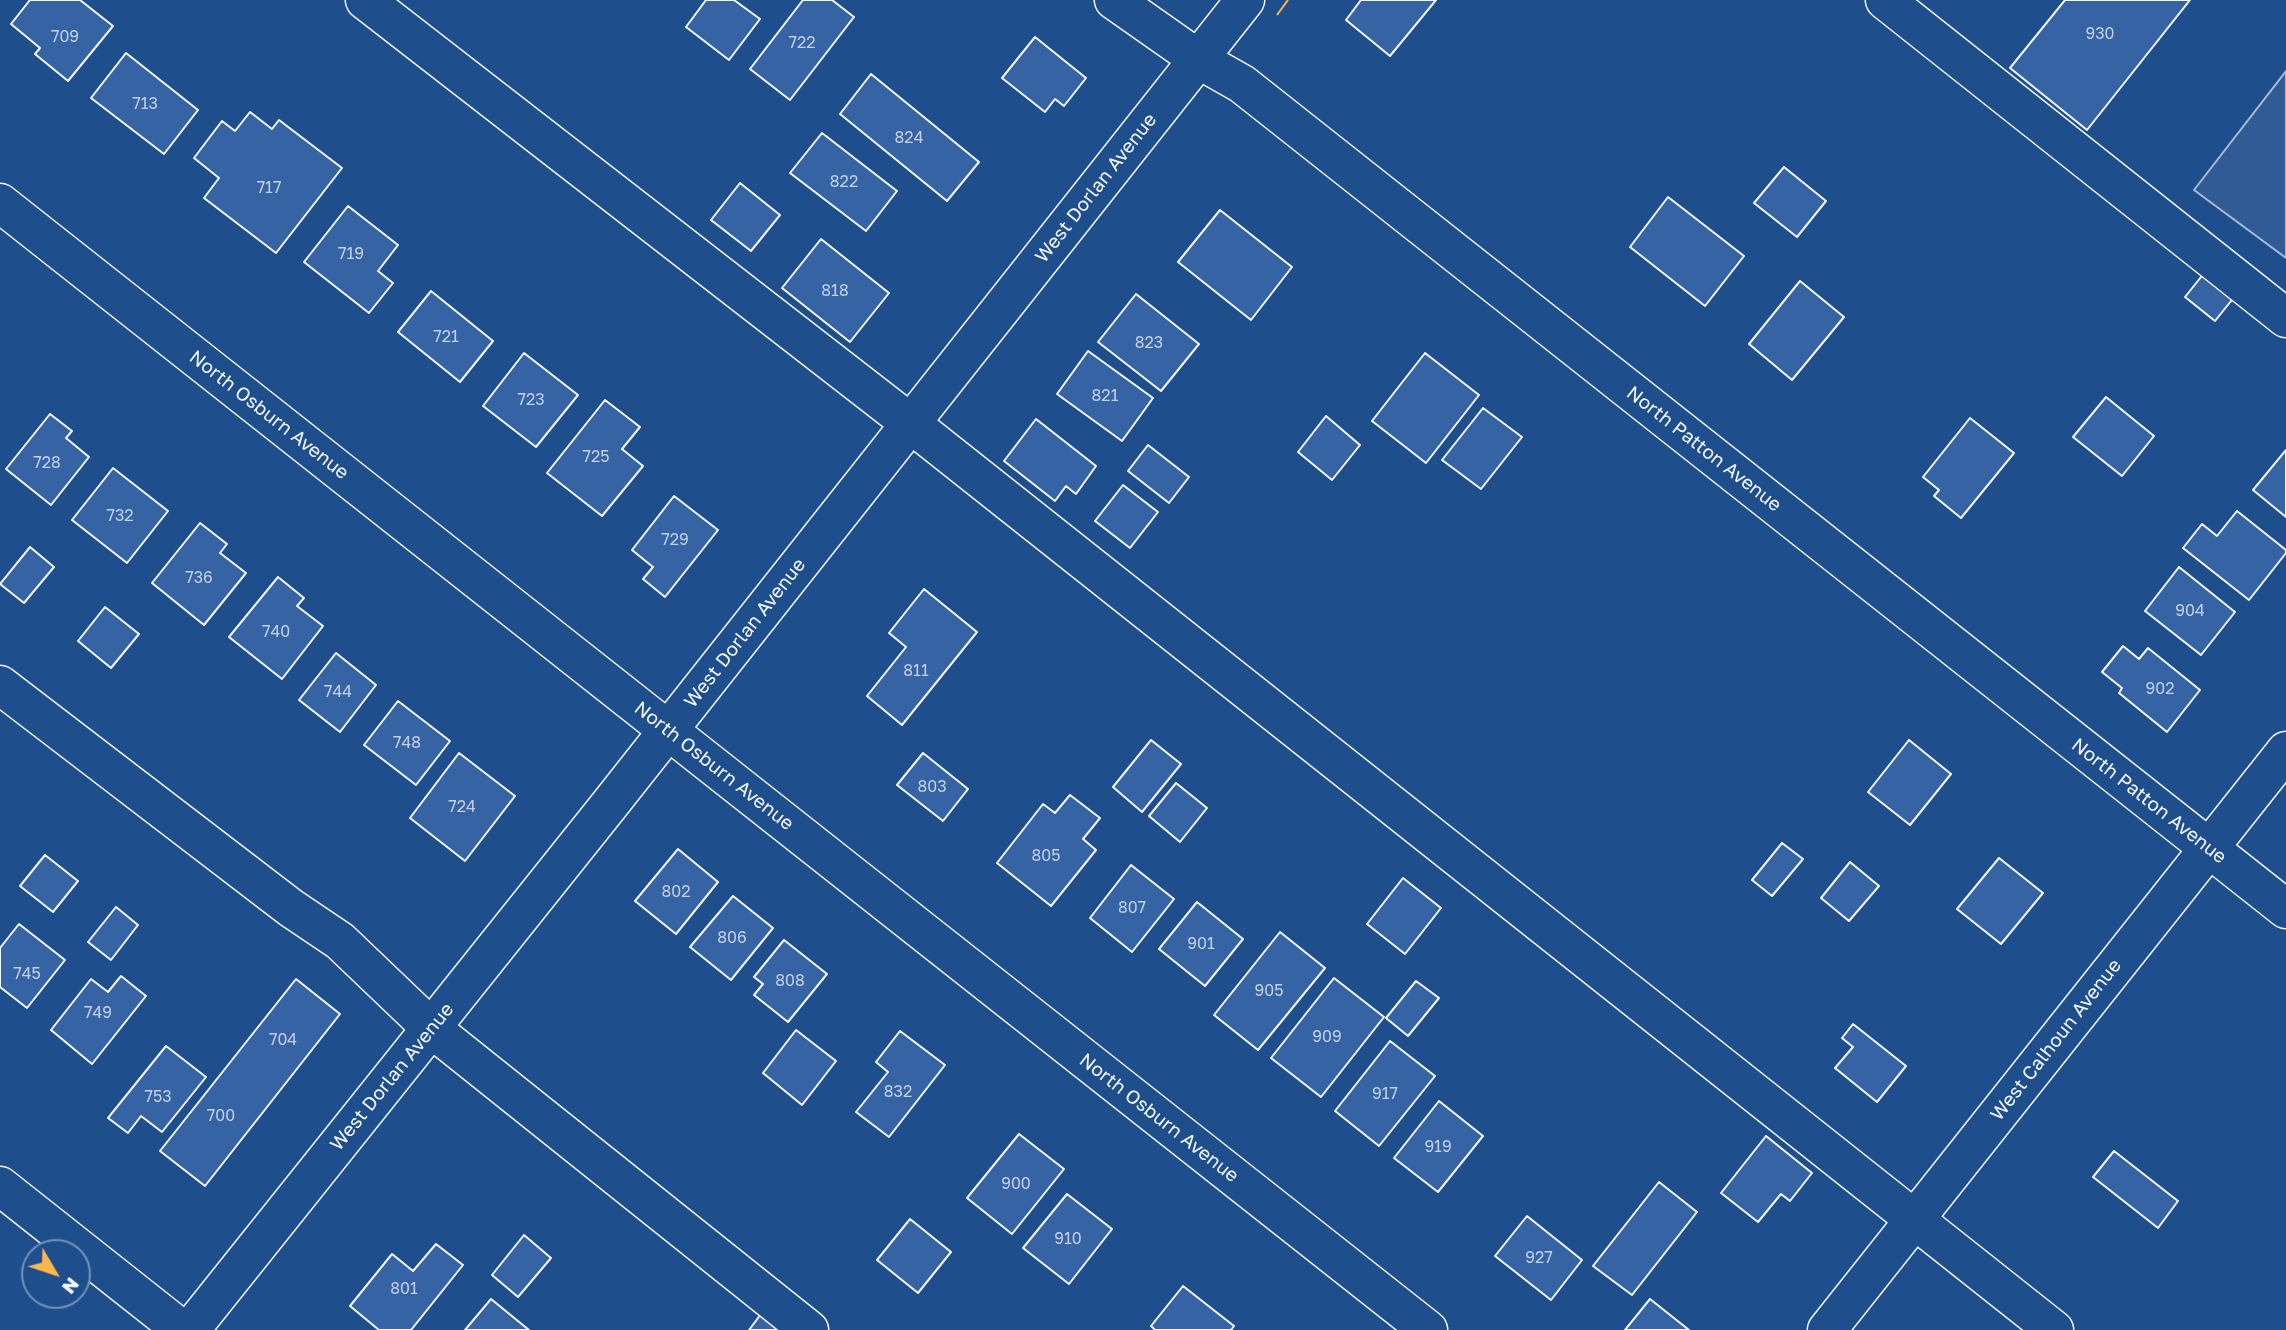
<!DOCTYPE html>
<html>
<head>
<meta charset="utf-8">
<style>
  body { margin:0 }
  #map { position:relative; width:2286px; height:1330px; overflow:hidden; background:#1f4e8c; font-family:"Golos Text",sans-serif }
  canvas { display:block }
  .north { position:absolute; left:21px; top:1239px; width:70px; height:70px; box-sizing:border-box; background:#1f4e8c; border:2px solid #7391ba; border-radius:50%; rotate:129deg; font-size:19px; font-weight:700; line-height:28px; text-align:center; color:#f2f6ff }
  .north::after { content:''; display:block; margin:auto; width:24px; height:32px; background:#ffb74d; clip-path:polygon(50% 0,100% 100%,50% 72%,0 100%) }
</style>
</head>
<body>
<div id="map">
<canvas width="2286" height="1330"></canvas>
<div class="north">N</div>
</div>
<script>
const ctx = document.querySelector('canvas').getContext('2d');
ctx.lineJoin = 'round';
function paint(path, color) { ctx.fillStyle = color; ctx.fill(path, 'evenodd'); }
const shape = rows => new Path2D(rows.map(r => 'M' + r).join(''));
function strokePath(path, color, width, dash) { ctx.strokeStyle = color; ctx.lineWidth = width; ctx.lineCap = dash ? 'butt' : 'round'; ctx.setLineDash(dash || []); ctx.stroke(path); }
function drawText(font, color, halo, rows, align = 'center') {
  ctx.font = font + ' "Golos Text",sans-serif'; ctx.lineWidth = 5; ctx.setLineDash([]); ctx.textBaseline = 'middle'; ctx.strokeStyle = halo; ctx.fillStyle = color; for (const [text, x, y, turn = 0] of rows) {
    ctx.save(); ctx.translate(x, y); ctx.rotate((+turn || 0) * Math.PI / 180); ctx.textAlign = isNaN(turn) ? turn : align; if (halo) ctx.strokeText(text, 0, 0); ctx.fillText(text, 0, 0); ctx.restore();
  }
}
const built = shape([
  [2286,71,2286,258,2194,190,2286,71]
]);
const building = shape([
  [30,0,80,0,113,26,68,81,35,54,40,48,11,24,30,0],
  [706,0,734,0,760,19,729,60,686,27,706,0],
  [803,0,832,0,854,17,790,100,750,69,803,0],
  [1361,0,1436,0,1390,56,1346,20,1361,0],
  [2065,0,2190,0,2087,130,2010,68,2065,0],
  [1035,37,1086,78,1064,106,1055,99,1045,112,1002,78,1035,37],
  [126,53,198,110,164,154,91,98,126,53],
  [871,74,979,162,947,201,840,114,871,74],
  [250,112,272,129,279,120,342,168,276,253,204,198,219,178,194,158,222,121,235,131,250,112],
  [822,133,897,191,866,231,790,173,822,133],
  [1784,167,1826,201,1797,237,1754,203,1784,167],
  [740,183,780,215,751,251,711,220,740,183],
  [1668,197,1744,256,1705,306,1630,247,1668,197],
  [348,206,398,245,378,271,393,283,369,313,304,262,348,206],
  [1220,210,1292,267,1251,320,1178,262,1220,210],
  [821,239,889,293,850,342,782,288,821,239],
  [2205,272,2235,296,2215,321,2185,297,2205,272],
  [1800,281,1844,317,1792,380,1749,344,1800,281],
  [431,291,493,341,460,382,398,332,431,291],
  [1136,294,1199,344,1161,391,1098,342,1136,294],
  [1088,351,1153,398,1122,441,1057,394,1088,351],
  [524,353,578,395,536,447,483,406,524,353],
  [1425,353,1479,395,1426,463,1372,421,1425,353],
  [2106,397,2154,436,2122,476,2073,437,2106,397],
  [605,400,640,427,622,449,643,466,602,516,547,473,605,400],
  [1483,408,1522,437,1481,489,1442,460,1483,408],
  [50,414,72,431,66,438,89,457,51,505,6,469,50,414],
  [1326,416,1360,445,1332,480,1298,452,1326,416],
  [1970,418,2014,453,1961,518,1934,496,1939,490,1923,477,1970,418],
  [1036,419,1096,466,1076,494,1066,486,1055,501,1004,461,1036,419],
  [1148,445,1189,477,1169,503,1128,471,1148,445],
  [2286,450,2286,517,2253,490,2286,450],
  [113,468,168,511,127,563,72,520,113,468],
  [1123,485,1158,512,1130,548,1095,521,1123,485],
  [674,496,718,530,665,597,643,579,653,567,632,550,674,496],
  [2237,511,2286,550,2286,553,2249,600,2183,548,2202,524,2217,536,2237,511],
  [200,523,227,544,220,553,246,573,204,625,152,583,200,523],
  [30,547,54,567,24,603,0,584,30,547],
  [2179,567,2235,612,2201,655,2145,611,2179,567],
  [278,577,304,598,297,606,323,626,282,679,229,637,278,577],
  [924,589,977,632,902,725,867,696,906,647,889,633,924,589],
  [105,607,139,634,111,668,78,641,105,607],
  [2123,646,2139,659,2148,648,2200,690,2167,732,2119,693,2122,688,2102,672,2123,646],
  [336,653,376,685,340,732,299,700,336,653],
  [398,701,450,741,416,785,364,745,398,701],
  [1151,740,1181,764,1142,812,1113,787,1151,740],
  [1909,740,1951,774,1910,825,1868,792,1909,740],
  [459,753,515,796,465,861,410,818,459,753],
  [923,753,968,789,943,821,897,785,923,753],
  [1176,783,1207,808,1180,842,1149,816,1176,783],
  [1070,795,1100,818,1083,839,1096,850,1051,906,997,863,1043,804,1055,813,1070,795],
  [1782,843,1803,859,1772,896,1752,880,1782,843],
  [678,849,718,882,676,934,635,901,678,849],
  [45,855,78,881,53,912,20,886,45,855],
  [1999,858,2043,893,2001,944,1957,909,1999,858],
  [1850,862,1879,886,1849,921,1821,898,1850,862],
  [1131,865,1174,899,1132,952,1090,918,1131,865],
  [1403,878,1441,908,1405,954,1367,924,1403,878],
  [733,896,773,928,731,980,690,947,733,896],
  [1197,902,1243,939,1205,986,1159,949,1197,902],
  [116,907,138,925,111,960,88,942,116,907],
  [19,924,65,960,27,1008,0,987,0,948,19,924],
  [1280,932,1325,968,1258,1050,1214,1015,1280,932],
  [784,940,827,974,788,1022,754,995,763,984,754,977,784,940],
  [121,976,146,996,92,1064,51,1030,91,979,108,992,121,976],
  [1334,978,1384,1017,1321,1097,1271,1058,1334,978],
  [296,979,340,1014,205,1186,160,1151,296,979],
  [1416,981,1439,998,1408,1036,1386,1018,1416,981],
  [1853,1024,1906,1066,1877,1102,1835,1068,1853,1047,1842,1038,1853,1024],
  [796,1030,836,1061,802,1105,763,1073,796,1030],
  [900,1031,945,1065,889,1137,856,1112,888,1072,876,1062,900,1031],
  [1390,1041,1435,1076,1379,1146,1335,1111,1390,1041],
  [166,1046,206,1077,162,1132,141,1116,128,1133,108,1118,166,1046],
  [1439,1101,1483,1136,1438,1192,1394,1158,1439,1101],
  [1019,1134,1064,1169,1012,1234,967,1198,1019,1134],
  [1766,1136,1812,1173,1790,1201,1781,1194,1758,1222,1721,1193,1766,1136],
  [2114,1151,2178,1201,2158,1228,2093,1177,2114,1151],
  [1659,1182,1697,1212,1632,1295,1593,1266,1659,1182],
  [1067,1194,1112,1229,1069,1284,1023,1248,1067,1194],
  [1527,1216,1582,1260,1551,1300,1495,1256,1527,1216],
  [910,1219,951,1252,918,1293,877,1260,910,1219],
  [524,1235,551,1258,518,1297,492,1275,524,1235],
  [436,1244,463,1265,411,1330,379,1330,350,1306,392,1254,413,1271,436,1244],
  [1183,1286,1234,1326,1231,1330,1155,1330,1151,1326,1183,1286],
  [491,1299,529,1330,465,1330,491,1299],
  [1650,1299,1689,1330,1625,1330,1650,1299],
  [761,1314,782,1330,749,1330,761,1314]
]);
const minor = shape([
  [365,0,910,423,2054,1330],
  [1114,0,1198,59,1242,84,2286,909],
  [1885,0,2286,318],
  [0,203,1428,1330],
  [0,685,291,908,340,941,431,1028,809,1330],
  [190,1330,610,804,1245,0],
  [1827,1330,2286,751]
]);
const major = shape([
  [0,1186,182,1330]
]);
const power = shape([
  [1277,15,1288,0]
]);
const numberNames = [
  ["930",2100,34],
  ["709",65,37],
  ["722",802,43],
  ["713",145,104],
  ["824",909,138],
  ["822",844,182],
  ["717",269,188],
  ["719",351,254],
  ["818",835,291],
  ["721",446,337],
  ["823",1149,343],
  ["821",1105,396],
  ["723",531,400],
  ["725",596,457],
  ["728",47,463],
  ["732",120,516],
  ["729",675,540],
  ["736",199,578],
  ["904",2190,611],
  ["740",276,632],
  ["811",916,671],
  ["902",2160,689],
  ["744",338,692],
  ["748",407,743],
  ["803",932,787],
  ["724",462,807],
  ["805",1046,856],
  ["802",676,892],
  ["807",1132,908],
  ["806",732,938],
  ["901",1201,944],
  ["745",27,974],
  ["808",790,981],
  ["905",1269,991],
  ["749",98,1013],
  ["909",1327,1037],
  ["704",283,1040],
  ["832",898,1092],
  ["917",1385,1094],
  ["753",158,1097],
  ["700",221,1116],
  ["919",1438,1147],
  ["900",1016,1184],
  ["910",1068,1239],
  ["927",1539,1258],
  ["801",404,1289]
];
const streetNames = [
  ["West Dorlan Avenue",1096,188,-52],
  ["North Osburn Avenue",269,415,38],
  ["North Patton Avenue",1704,449,38],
  ["West Dorlan Avenue",745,633,-52],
  ["North Osburn Avenue",714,766,38],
  ["North Patton Avenue",2149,801,38],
  ["West Calhoun Avenue",2056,1040,-52],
  ["West Dorlan Avenue",392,1077,-51],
  ["North Osburn Avenue",1159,1118,38]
];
paint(built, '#305b95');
strokePath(built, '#a8bbd7', 2);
paint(building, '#3563a3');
strokePath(building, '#f2f6ff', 2);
strokePath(minor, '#f2f6ff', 41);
strokePath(major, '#f2f6ff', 41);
strokePath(minor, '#1f4e8c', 38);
strokePath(major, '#1f4e8c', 38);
strokePath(power, '#ffb74d', 2, [24, 5, 3.5, 5]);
drawText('16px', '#c3d1e8', null, numberNames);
drawText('19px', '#f2f6ff', '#1f4e8c', streetNames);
</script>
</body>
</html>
